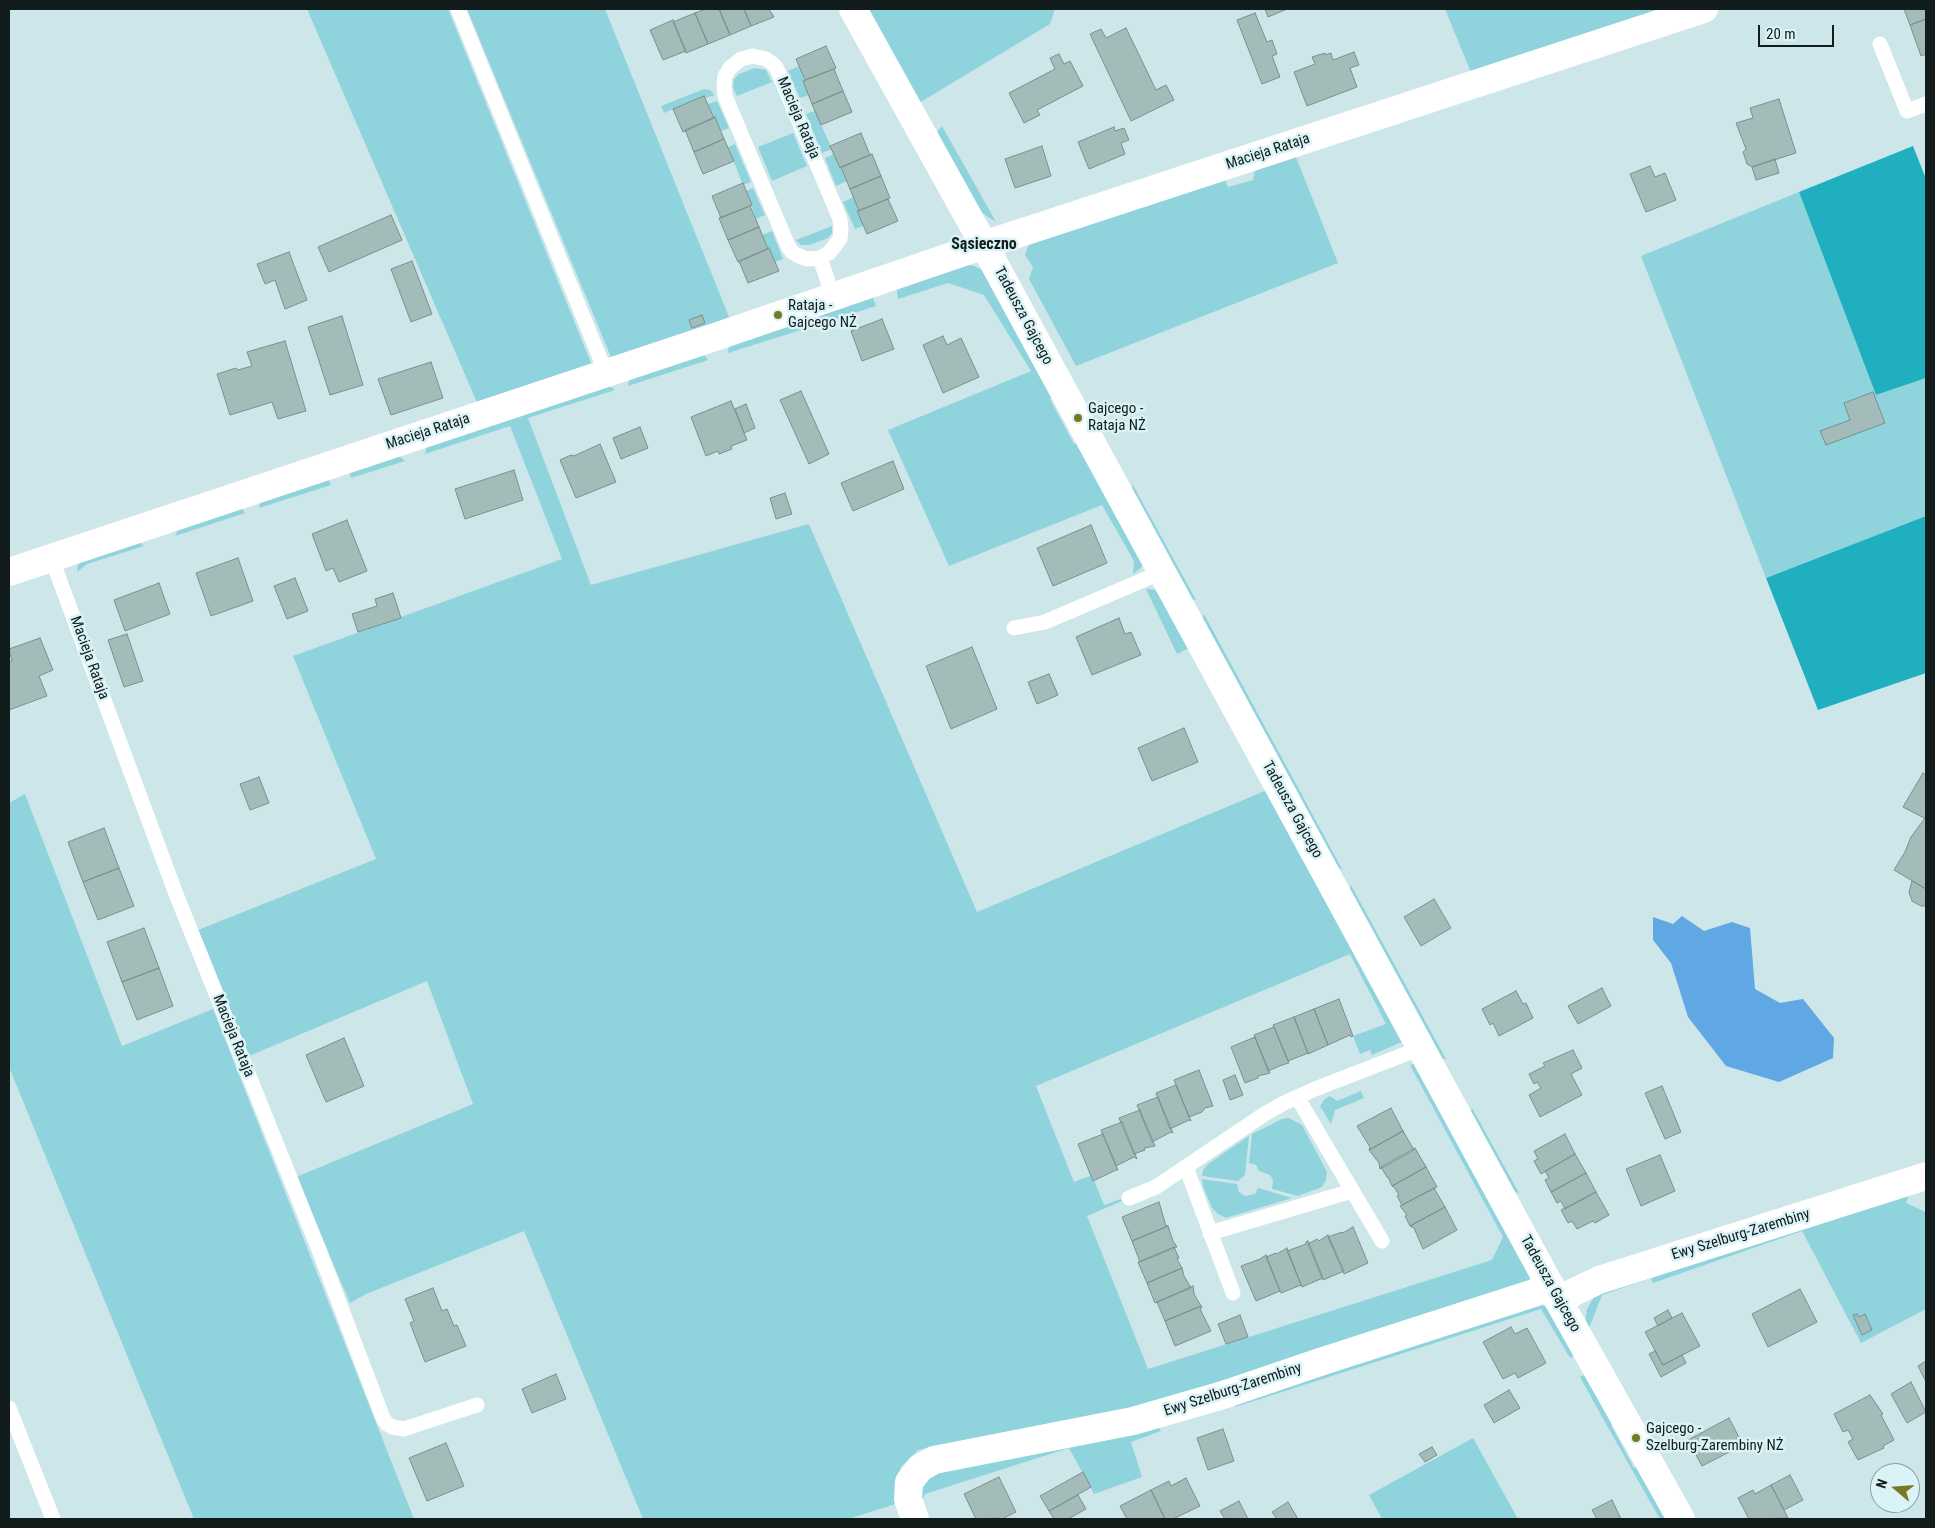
<!DOCTYPE html>
<html>
<head>
<meta charset="utf-8">
<style>
  body { margin:0 }
  #map { position:relative; width:1935px; height:1528px; overflow:hidden; background:#cde6e9; font-family:"Roboto Condensed",sans-serif }
  canvas { display:block }
  .frame { position:absolute; inset:0; border:10px solid #131c1d; pointer-events:none }
  .north { position:absolute; left:1870px; top:1463px; width:50px; height:50px; box-sizing:border-box; background:#daf3f6; border:1px solid #8a9d9f; border-radius:50%; rotate:288deg; font-size:14px; font-weight:700; line-height:20px; text-align:center; color:#131c1d }
  .north::after { content:''; display:block; margin:auto; width:18px; height:22px; background:#767921; clip-path:polygon(50% 0,100% 100%,50% 72%,0 100%) }
  .scale { position:absolute; left:1758px; top:25px; width:76px; height:22px; box-sizing:border-box; border:2px solid #131c1d; border-top:0; padding-left:6px; font-size:15px; line-height:18px; white-space:nowrap; color:#131c1d; -webkit-text-stroke:4px #daf3f6; paint-order:stroke }
</style>
</head>
<body>
<div id="map">
<canvas width="1935" height="1528"></canvas>
<div class="frame"></div>
<div class="north">N</div>
<div class="scale">20 m</div>
</div>
<script>
const ctx = document.querySelector('canvas').getContext('2d');
ctx.lineJoin = 'round';
function paint(path, color) { ctx.fillStyle = color; ctx.fill(path, 'evenodd'); }
const shape = rows => new Path2D(rows.map(r => 'M' + r).join(''));
function strokePath(path, color, width, dash) { ctx.strokeStyle = color; ctx.lineWidth = width; ctx.lineCap = dash ? 'butt' : 'round'; ctx.setLineDash(dash || []); ctx.stroke(path); }
function drawText(font, color, halo, rows, align = 'center') {
  ctx.font = font + ' "Roboto Condensed",sans-serif'; ctx.lineWidth = 5; ctx.setLineDash([]); ctx.textBaseline = 'middle'; ctx.strokeStyle = halo; ctx.fillStyle = color; for (const [text, x, y, turn = 0] of rows) {
    ctx.save(); ctx.translate(x, y); ctx.rotate((+turn || 0) * Math.PI / 180); ctx.textAlign = isNaN(turn) ? turn : align; if (halo) ctx.strokeText(text, 0, 0); ctx.fillText(text, 0, 0); ctx.restore();
  }
}
const green = shape([
  [307,9,448,9,591,363,589,368,479,407],
  [467,9,605,9,731,322,613,362],
  [867,9,1055,9,1050,24,919,103],
  [1445,9,1677,9,1472,75],
  [799,66,809,95,800,98,788,71],
  [755,68,766,70,772,82,737,96,733,87,734,79,739,74],
  [704,89,710,90,715,95,705,98,704,96,664,113,661,106],
  [717,101,729,128,721,131,708,104],
  [815,111,832,149,822,153,806,114],
  [942,126,996,222,982,213,936,137,939,129],
  [793,133,807,166,772,181,758,147],
  [735,144,751,182,743,185,728,147],
  [1294,152,1338,263,1076,366,1029,279,1033,267,1025,255,1029,244,1223,176,1228,187,1253,180,1256,164],
  [834,154,847,181,836,186,825,158],
  [753,188,765,215,756,219,746,191],
  [1799,192,1876,395,1926,378,1926,516,1766,578,1641,256],
  [854,197,863,226,855,229,843,202],
  [832,226,832,233,828,238,809,245,801,245,796,240],
  [772,231,783,259,775,262,762,235],
  [961,264,974,266,983,270,1054,397,1050,399,1074,444,1078,442,1144,563,1141,568,1133,574,1134,561,1102,505,949,566,888,430,1031,371,984,295,948,283,898,299,896,283],
  [871,292,876,306,728,353,729,342],
  [702,352,708,360,628,386,630,375],
  [606,383,615,390,528,418,591,585,809,524,977,912,1267,790,1404,1041,1372,1055,1370,1050,1360,1054,1353,1036,1386,1024,1350,954,1036,1086,1074,1182,1090,1176,1093,1181,1094,1180,1104,1205,1121,1199,1122,1201,1087,1216,1148,1369,1492,1260,1503,1237,1410,1065,1413,1064,1416,1064,1533,1274,1530,1285,1166,1403,918,1450,901,1467,898,1480,899,1503,848,1519,643,1519,524,1231,366,1294,350,1303,296,1177,473,1104,427,981,249,1056,198,930,376,859,293,656,562,559,510,426,425,454,427,444],
  [396,453,405,461,351,478,349,470],
  [327,477,331,485,259,508,261,499],
  [1133,485,1196,600,1188,599,1130,491],
  [240,506,245,513,175,536,180,526],
  [138,540,144,546,87,564,77,572,78,565,82,560],
  [1146,589,1158,590,1189,648,1177,654],
  [1204,614,1342,869,1334,867,1201,622],
  [25,794,122,1046,213,1009,414,1519,194,1519,9,1067,9,803],
  [1351,885,1446,1059,1438,1058,1347,893],
  [1361,1091,1364,1098,1335,1110,1331,1124,1320,1106,1325,1099,1330,1096,1337,1101],
  [1472,1108,1519,1193,1510,1191,1469,1116],
  [1289,1118,1302,1125,1327,1172,1326,1180,1322,1187,1298,1196,1272,1189,1273,1180,1270,1175,1259,1171,1256,1165,1249,1163,1252,1134,1282,1119],
  [1249,1136,1245,1175,1238,1181,1202,1176,1203,1170,1208,1164],
  [1202,1179,1237,1184,1239,1192,1245,1196,1255,1194,1258,1188,1292,1198,1226,1218,1218,1214,1212,1208,1203,1186],
  [1910,1192,1906,1203,1926,1212,1926,1309,1861,1343,1802,1231,1653,1283,1651,1278,1602,1295,1588,1331,1585,1325,1587,1309,1594,1297,1602,1291],
  [1539,1304,1549,1308,1577,1354,1570,1358,1541,1309,1235,1407,1236,1400],
  [1588,1373,1614,1422,1611,1425,1634,1468,1638,1466,1668,1519,1660,1519,1606,1424,1580,1377],
  [1156,1423,1161,1431,1131,1442,1142,1477,1094,1494,1069,1448,925,1494,918,1511,914,1494,932,1474],
  [1473,1438,1518,1519,1382,1519,1369,1495]
]);
const forest = shape([
  [1913,146,1926,179,1926,378,1876,395,1799,192],
  [1926,516,1926,673,1818,710,1766,578]
]);
const water = shape([
  [1682,916,1704,931,1732,922,1750,928,1755,989,1780,1003,1803,999,1834,1038,1833,1058,1779,1082,1726,1066,1688,1017,1671,963,1653,940,1653,917,1673,924]
]);
const building = shape([
  [706,9,719,9,730,35,708,44,695,13,706,9],
  [719,9,744,9,751,26,730,35,719,9],
  [744,9,769,9,774,17,751,26,744,9],
  [1265,9,1287,9,1268,17,1265,9],
  [1904,9,1926,9,1926,19,1910,25,1904,9],
  [695,13,708,44,686,53,673,22,695,13],
  [1255,13,1267,42,1272,40,1277,54,1272,56,1280,77,1262,84,1237,20,1255,13],
  [1926,19,1926,54,1921,56,1910,25,1926,19],
  [673,20,686,51,663,60,650,30,673,20],
  [1126,28,1156,90,1166,85,1174,100,1131,121,1090,34,1101,29,1106,38,1126,28],
  [826,46,836,68,805,80,796,59,826,46],
  [1354,52,1359,65,1350,68,1357,87,1307,106,1294,72,1315,64,1312,57,1325,53,1325,55,1331,53,1333,60,1354,52],
  [1059,54,1064,64,1070,61,1083,86,1037,110,1040,115,1024,123,1009,93,1055,69,1050,58,1059,54],
  [834,69,843,91,812,104,803,81,834,69],
  [843,91,852,112,821,125,812,104,843,91],
  [704,96,714,118,683,132,673,109,704,96],
  [1779,99,1796,153,1752,167,1747,164,1743,152,1746,149,1736,123,1753,118,1750,108,1779,99],
  [715,117,724,139,694,152,685,130,715,117],
  [1114,127,1115,131,1124,128,1129,140,1121,143,1125,154,1089,169,1078,142,1114,127],
  [861,133,870,155,840,168,830,146,861,133],
  [724,139,734,161,703,174,694,152,724,139],
  [1042,146,1051,176,1015,188,1005,159,1042,146],
  [872,154,881,176,850,189,841,167,872,154],
  [1775,159,1779,173,1756,180,1752,167,1775,159],
  [1650,166,1655,177,1665,173,1676,200,1646,212,1630,174,1650,166],
  [881,176,890,198,859,211,850,189,881,176],
  [743,183,752,205,721,218,712,196,743,183],
  [888,199,898,221,867,234,857,211,888,199],
  [750,206,759,227,728,240,719,218,750,206],
  [391,215,402,240,329,272,318,247,391,215],
  [759,227,768,249,738,262,728,240,759,227],
  [769,248,779,271,748,283,739,261,769,248],
  [289,252,307,300,285,309,275,280,265,284,257,264,289,252],
  [412,261,432,314,411,322,391,269,412,261],
  [702,315,705,323,692,328,689,320,702,315],
  [342,316,363,385,330,395,308,327,342,316],
  [882,319,894,349,862,361,851,331,882,319],
  [943,336,947,345,961,338,979,377,943,393,923,345,943,336],
  [285,341,306,411,278,419,272,402,230,415,217,374,236,368,238,370,252,366,247,352,285,341],
  [431,362,443,398,391,415,378,379,431,362],
  [801,391,829,454,809,464,780,400,801,391],
  [1873,392,1885,423,1826,445,1820,431,1850,420,1844,403,1873,392],
  [731,401,747,440,731,446,732,449,719,454,718,451,706,456,691,417,731,401],
  [746,404,755,428,744,433,735,409,746,404],
  [640,427,648,448,621,459,613,438,640,427],
  [600,444,616,482,576,498,560,460,571,455,574,456,600,444],
  [893,461,904,489,853,511,841,483,893,461],
  [514,470,523,500,465,519,455,489,514,470],
  [785,493,792,514,776,519,770,498,785,493],
  [347,520,367,571,339,582,333,568,326,571,312,534,347,520],
  [1091,525,1107,563,1053,586,1037,548,1091,525],
  [238,558,253,601,211,616,196,573,238,558],
  [295,578,308,611,287,619,274,586,295,578],
  [159,583,170,614,125,631,114,600,159,583],
  [393,593,401,618,358,632,352,614,377,606,375,599,393,593],
  [1119,618,1125,634,1131,632,1141,655,1092,675,1076,637,1119,618],
  [127,634,143,681,124,687,108,640,127,634],
  [40,638,53,670,39,676,47,696,9,710,9,662,12,661,9,649,40,638],
  [972,647,997,709,951,729,926,666,972,647],
  [1049,674,1058,695,1037,704,1028,682,1049,674],
  [1184,728,1198,762,1152,781,1138,748,1184,728],
  [1923,773,1926,775,1926,819,1903,807,1923,773],
  [259,777,269,803,250,810,240,784,259,777],
  [1925,818,1926,819,1926,889,1894,870,1905,852,1911,837,1925,818],
  [104,828,119,868,83,882,68,842,104,828],
  [119,868,134,906,98,920,83,882,119,868],
  [1912,881,1926,889,1926,906,1921,906,1912,901,1909,892,1912,881],
  [1434,899,1451,928,1421,946,1404,917,1434,899],
  [144,928,159,968,122,982,107,942,144,928],
  [159,968,173,1006,137,1020,122,982,159,968],
  [1602,988,1611,1006,1578,1024,1568,1006,1602,988],
  [1516,991,1523,1004,1526,1003,1533,1018,1499,1036,1493,1023,1490,1025,1482,1009,1516,991],
  [1339,999,1353,1036,1351,1037,1350,1035,1328,1045,1314,1009,1339,999],
  [1314,1009,1328,1045,1308,1054,1294,1017,1314,1009],
  [1294,1017,1308,1053,1288,1061,1273,1025,1294,1017],
  [1274,1027,1289,1063,1282,1065,1268,1071,1254,1035,1274,1027],
  [1255,1037,1270,1073,1258,1076,1258,1078,1245,1083,1231,1047,1255,1037],
  [344,1038,364,1086,326,1102,306,1055,344,1038],
  [1573,1050,1582,1068,1571,1074,1582,1095,1540,1117,1529,1095,1541,1088,1537,1082,1534,1084,1529,1074,1545,1066,1543,1063,1573,1050],
  [1199,1070,1213,1106,1205,1108,1202,1112,1189,1117,1174,1080,1199,1070],
  [1235,1075,1243,1095,1230,1100,1223,1080,1235,1075],
  [1176,1085,1191,1121,1189,1120,1170,1129,1156,1093,1176,1085],
  [1662,1086,1681,1132,1665,1139,1645,1093,1662,1086],
  [1158,1097,1173,1133,1171,1132,1152,1142,1137,1105,1158,1097],
  [1391,1108,1403,1131,1369,1150,1370,1147,1357,1126,1391,1108],
  [1140,1110,1155,1146,1144,1148,1145,1150,1134,1154,1119,1118,1140,1110],
  [1122,1122,1137,1159,1134,1157,1116,1166,1101,1130,1122,1122],
  [1403,1131,1414,1150,1380,1169,1379,1163,1369,1150,1403,1131],
  [1103,1134,1118,1170,1116,1170,1093,1181,1078,1144,1103,1134],
  [1565,1134,1575,1154,1541,1174,1534,1161,1538,1159,1534,1151,1565,1134],
  [1415,1148,1426,1167,1392,1186,1388,1177,1387,1177,1381,1167,1415,1148],
  [1575,1154,1586,1173,1551,1192,1545,1180,1549,1178,1545,1171,1575,1154],
  [1660,1155,1675,1191,1641,1206,1626,1169,1660,1155],
  [1426,1167,1437,1187,1402,1205,1397,1196,1399,1195,1394,1187,1392,1186,1426,1167],
  [1586,1173,1596,1192,1565,1209,1561,1201,1557,1203,1551,1192,1586,1173],
  [1434,1188,1445,1207,1410,1226,1405,1216,1407,1215,1400,1206,1434,1188],
  [1596,1192,1609,1215,1595,1223,1593,1221,1577,1229,1572,1221,1568,1223,1561,1210,1596,1192],
  [1159,1202,1166,1226,1168,1226,1132,1241,1122,1217,1159,1202],
  [1445,1207,1457,1230,1423,1249,1414,1228,1410,1226,1445,1207],
  [1168,1226,1173,1241,1177,1247,1140,1262,1132,1241,1168,1226],
  [1353,1227,1368,1263,1344,1274,1328,1237,1342,1232,1343,1233,1353,1227],
  [1328,1235,1344,1271,1323,1280,1308,1244,1317,1239,1319,1241,1328,1235],
  [1308,1241,1323,1278,1302,1287,1287,1251,1306,1244,1306,1242,1308,1241],
  [1174,1247,1179,1258,1177,1258,1178,1261,1182,1268,1147,1283,1138,1262,1174,1247],
  [1287,1248,1301,1285,1281,1293,1266,1257,1276,1253,1277,1254,1287,1248],
  [1266,1255,1280,1291,1256,1301,1241,1266,1260,1259,1266,1255],
  [1182,1268,1184,1276,1191,1288,1155,1303,1147,1283,1182,1268],
  [1193,1286,1194,1294,1201,1306,1165,1321,1157,1302,1193,1286],
  [433,1288,442,1311,447,1309,454,1326,457,1325,466,1346,425,1362,410,1323,414,1321,405,1299,433,1288],
  [1800,1289,1817,1322,1768,1347,1752,1314,1800,1289],
  [1201,1306,1202,1308,1200,1309,1211,1331,1175,1346,1165,1321,1201,1306],
  [1668,1310,1672,1318,1658,1326,1654,1318,1668,1310],
  [1682,1313,1700,1346,1663,1365,1645,1332,1682,1313],
  [1857,1314,1859,1317,1865,1314,1872,1330,1862,1335,1853,1315,1857,1314],
  [1240,1315,1248,1337,1226,1344,1218,1324,1240,1315],
  [1511,1327,1515,1334,1527,1328,1546,1363,1518,1378,1515,1373,1503,1379,1483,1342,1511,1327],
  [1655,1351,1663,1365,1682,1355,1686,1363,1661,1377,1649,1354,1655,1351],
  [1926,1361,1926,1382,1918,1366,1926,1361],
  [556,1374,566,1399,532,1413,522,1389,556,1374],
  [1911,1382,1926,1412,1907,1423,1891,1394,1911,1382],
  [1509,1390,1520,1408,1494,1423,1484,1405,1509,1390],
  [1870,1395,1883,1414,1881,1415,1894,1440,1883,1446,1884,1448,1858,1460,1848,1442,1853,1439,1848,1430,1843,1432,1834,1414,1870,1395],
  [1729,1418,1743,1445,1702,1466,1688,1440,1729,1418],
  [1223,1429,1234,1461,1208,1470,1197,1438,1223,1429],
  [446,1443,464,1486,427,1501,409,1458,446,1443],
  [1432,1447,1437,1455,1425,1462,1419,1454,1432,1447],
  [1083,1472,1091,1487,1049,1511,1040,1496,1083,1472],
  [1790,1475,1803,1500,1784,1510,1771,1485,1790,1475],
  [999,1477,1016,1512,1002,1519,998,1518,976,1519,964,1494,999,1477],
  [1186,1478,1200,1506,1173,1519,1165,1519,1151,1490,1169,1481,1171,1486,1186,1478],
  [1771,1485,1788,1518,1749,1519,1738,1498,1753,1490,1755,1494,1771,1485],
  [1151,1490,1165,1519,1127,1519,1120,1506,1151,1490],
  [1078,1495,1086,1509,1068,1519,1054,1519,1049,1511,1078,1495],
  [1612,1500,1621,1519,1597,1519,1592,1510,1612,1500],
  [1239,1501,1248,1519,1225,1519,1220,1511,1239,1501],
  [1288,1502,1298,1519,1277,1519,1272,1512,1288,1502]
]);
const lane = shape([
  [458,9,606,373],
  [1880,44,1907,111,1926,104],
  [753,56,766,59,773,64,777,69,840,219,841,230,840,239,829,253,820,258,807,259,799,256,792,252,788,246,725,96,724,85,725,76,730,68,741,59,753,56],
  [820,258,833,296],
  [51,557,176,894,321,1255,383,1418,387,1424,393,1427,404,1429,477,1405],
  [1014,628,1045,622,1162,572],
  [1297,1097,1382,1241],
  [1186,1167,1233,1293],
  [1129,1198,1156,1187,1263,1115,1284,1103,1315,1089,1421,1048],
  [1210,1233,1352,1191],
  [9,1408,53,1519]
]);
const street = shape([
  [1560,1302,1572,1293,1599,1280,1926,1176],
  [915,1519,908,1499,909,1482,920,1468,934,1460,1133,1421,1223,1395,1320,1362,1534,1293,1551,1286]
]);
const secondary = shape([
  [853,9,984,245,1553,1291,1681,1519],
  [9,572,712,338,1002,239,1704,9]
]);
const markers = [
  [778,315,5,"#767921"],
  [1078,418,5,"#767921"],
  [1636,1438,5,"#767921"]
];
const streetNames = [
  ["Macieja Rataja",798,118,67],
  ["Macieja Rataja",1268,152,-18],
  ["Tadeusza Gajcego",1023,316,62],
  ["Macieja Rataja",428,432,-18],
  ["Macieja Rataja",89,658,70],
  ["Tadeusza Gajcego",1292,810,61],
  ["Macieja Rataja",233,1036,68],
  ["Ewy Szelburg-Zarembiny",1741,1235,-17],
  ["Tadeusza Gajcego",1550,1284,61],
  ["Ewy Szelburg-Zarembiny",1233,1390,-18]
];
const poiNames = [
  ["Rataja -",788,306],
  ["Gajcego NŻ",788,323],
  ["Gajcego -",1088,409],
  ["Rataja NŻ",1088,426],
  ["Gajcego -",1646,1429],
  ["Szelburg-Zarembiny NŻ",1646,1446]
];
const neighbourhoodNames = [
  ["Sąsieczno",984,245]
];
paint(green, '#8fd4dd');
paint(forest, '#1fafbe');
paint(water, '#5fa8e3');
paint(building, '#a4bcb9');
strokePath(building, '#79908d', 1);
strokePath(lane, '#fff', 15);
strokePath(street, '#fff', 28);
strokePath(secondary, '#fff', 28);
for (const [x, y, r, color] of markers) { const dot = new Path2D(); dot.arc(x, y, r, 0, 2 * Math.PI); ctx.fillStyle = color; ctx.fill(dot); strokePath(dot, '#daf3f6', 2); }
drawText('15px', '#131c1d', '#daf3f6', streetNames);
drawText('15px', '#131c1d', '#daf3f6', poiNames, 'left');
drawText('bold 16px', '#131c1d', '#daf3f6', neighbourhoodNames);
</script>
</body>
</html>
